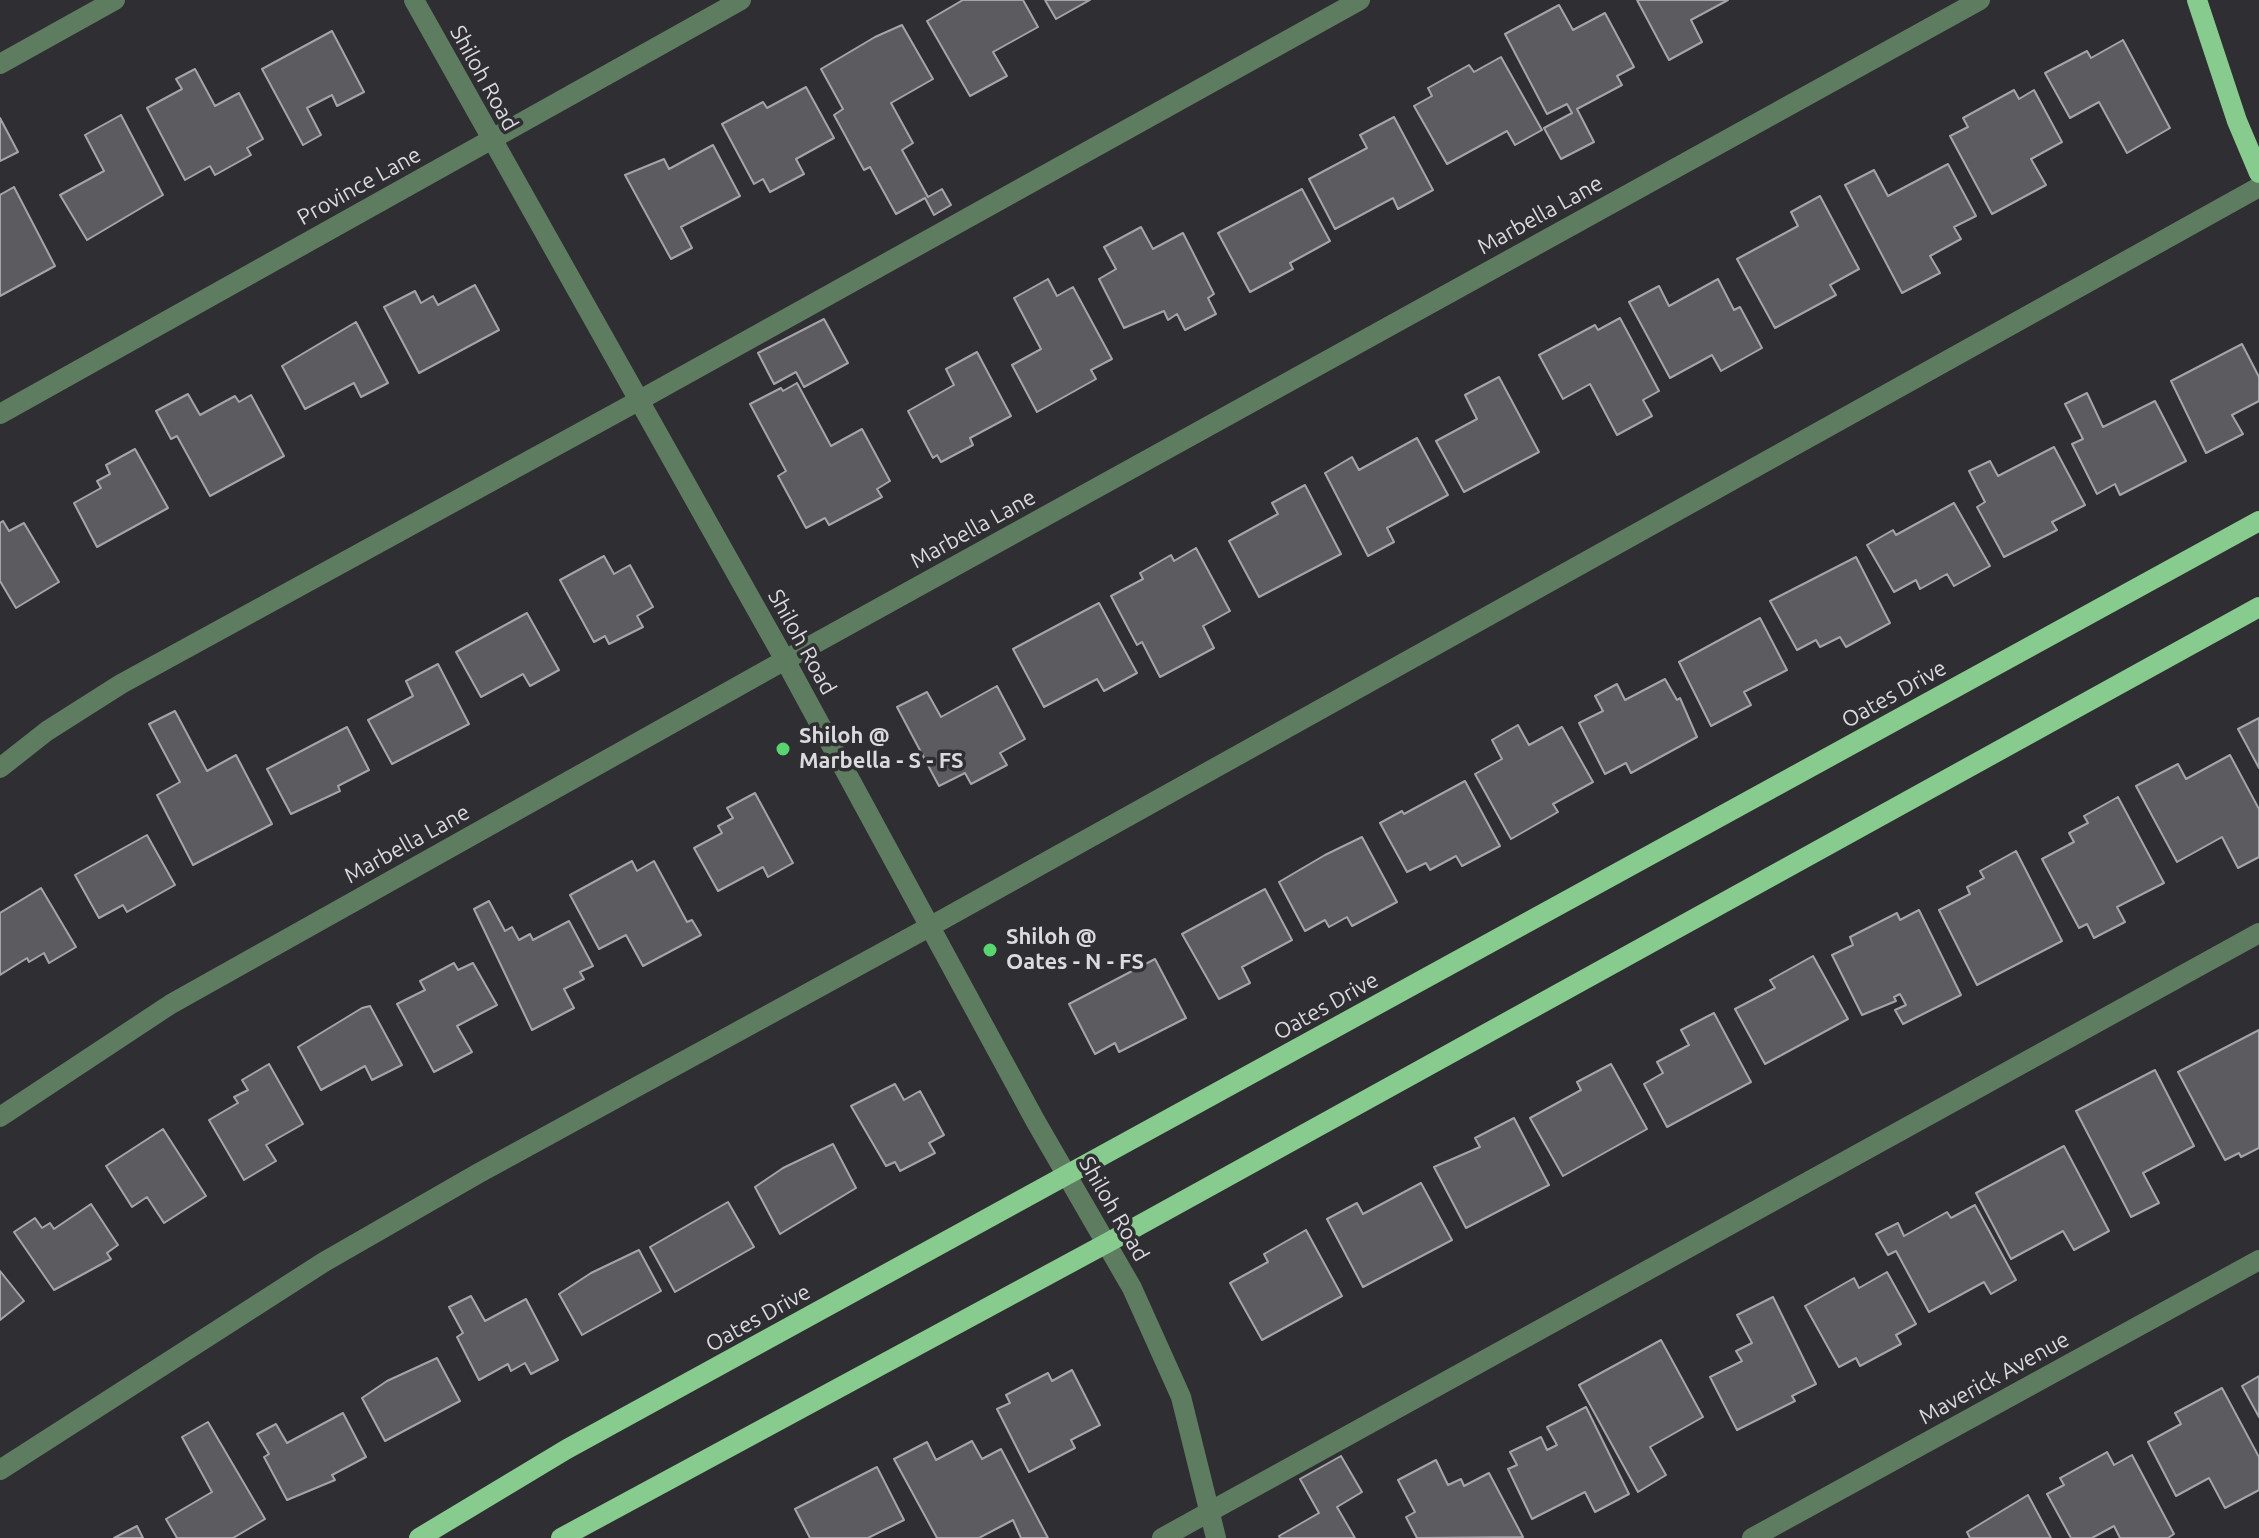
<!DOCTYPE html>
<html>
<head>
<meta charset="utf-8">
<style>
  body { margin:0 }
  canvas { display:block; background:#2f2f33 }
</style>
</head>
<body>
<canvas width="2259" height="1538"></canvas>
<script>
const ctx = document.querySelector('canvas').getContext('2d');
ctx.lineJoin = 'round';
function paint(path, color) { ctx.fillStyle = color; ctx.fill(path, 'evenodd'); }
const shape = rows => new Path2D(rows.map(r => 'M' + r).join(''));
function strokePath(path, color, width, dash) { ctx.strokeStyle = color; ctx.lineWidth = width; ctx.lineCap = dash ? 'butt' : 'round'; ctx.setLineDash(dash || []); ctx.stroke(path); }
function drawText(font, color, halo, rows, align = 'center') {
  ctx.font = font + ' Ubuntu,sans-serif'; ctx.lineWidth = 7; ctx.setLineDash([]); ctx.textBaseline = 'middle'; ctx.strokeStyle = halo; ctx.fillStyle = color; for (const [text, x, y, turn = 0] of rows) {
    ctx.save(); ctx.translate(x, y); ctx.rotate((+turn || 0) * Math.PI / 180); ctx.textAlign = isNaN(turn) ? turn : align; if (halo) ctx.strokeText(text, 0, 0); ctx.fillText(text, 0, 0); ctx.restore();
  }
}
const building = shape([
  [963,0,1023,0,1038,27,993,52,1007,76,970,96,927,21,963,0],
  [1045,0,1090,0,1056,19,1045,0],
  [1637,0,1728,0,1691,20,1702,42,1669,60,1637,0],
  [1559,5,1573,30,1605,13,1634,67,1617,76,1622,85,1577,109,1594,142,1561,159,1544,128,1572,113,1567,104,1547,114,1505,34,1559,5],
  [902,25,933,79,891,103,913,143,902,150,928,197,942,189,951,205,934,215,925,198,896,214,870,167,864,170,834,115,843,109,821,69,875,37,902,25],
  [332,31,364,92,337,106,332,95,307,108,321,135,303,145,262,69,332,31],
  [2123,40,2170,128,2127,153,2099,102,2070,118,2045,73,2087,51,2091,58,2123,40],
  [1501,57,1542,130,1515,145,1507,131,1447,164,1414,106,1432,96,1428,88,1469,65,1474,72,1501,57],
  [195,69,215,106,239,93,263,139,247,148,251,155,215,175,210,166,185,180,147,108,182,89,176,79,195,69],
  [806,87,834,138,796,159,804,174,770,192,763,179,754,184,722,124,763,102,767,108,806,87],
  [2014,90,2019,99,2034,90,2062,142,2031,159,2046,185,1992,214,1950,136,1968,127,1963,118,2014,90],
  [121,115,163,195,87,240,60,195,104,171,85,135,121,115],
  [1394,117,1433,190,1398,209,1393,198,1335,229,1309,179,1367,148,1360,135,1394,117],
  [0,118,18,152,0,161,0,118],
  [713,145,740,196,681,227,692,248,671,259,625,175,664,159,669,169,713,145],
  [1948,164,1976,216,1954,227,1961,239,1930,256,1940,273,1902,293,1845,185,1874,170,1888,196,1948,164],
  [14,187,55,266,0,296,0,195,14,187],
  [1302,189,1330,241,1290,263,1293,269,1250,292,1218,233,1302,189],
  [1820,196,1859,269,1830,285,1836,295,1775,328,1737,259,1798,226,1791,212,1820,196],
  [1141,227,1153,249,1183,233,1214,294,1208,298,1216,314,1185,330,1177,314,1168,320,1164,311,1124,328,1099,279,1116,269,1104,247,1141,227],
  [1048,279,1057,296,1073,287,1112,359,1091,370,1096,379,1037,412,1012,365,1041,349,1014,298,1048,279],
  [1718,279,1734,310,1740,307,1762,348,1721,371,1712,355,1670,378,1629,302,1659,286,1669,306,1718,279],
  [475,285,499,330,419,373,384,307,415,291,421,303,433,296,438,305,475,285],
  [1620,318,1659,391,1643,400,1652,416,1617,435,1590,384,1563,399,1539,355,1595,325,1598,330,1620,318],
  [824,319,848,363,804,387,796,372,774,384,758,353,824,319],
  [356,322,388,383,361,397,354,383,305,409,282,366,356,322],
  [2242,344,2259,377,2259,401,2232,415,2243,434,2206,453,2171,381,2242,344],
  [977,352,1011,416,970,438,973,445,941,462,937,455,933,458,908,411,954,385,946,369,977,352],
  [1499,377,1539,452,1464,492,1436,441,1477,419,1465,395,1499,377],
  [797,383,831,446,862,429,890,481,877,489,882,497,829,525,825,518,806,528,778,476,786,471,750,404,781,388,783,391,797,383],
  [2087,393,2103,427,2155,401,2186,461,2120,495,2115,484,2097,494,2072,444,2083,439,2065,404,2087,393],
  [188,394,200,415,235,396,239,402,251,395,284,456,210,496,177,436,171,439,156,411,188,394],
  [1417,438,1448,495,1387,528,1394,542,1368,556,1325,473,1352,457,1359,470,1417,438],
  [2054,447,2085,505,2052,522,2057,530,2004,557,1977,507,1985,502,1969,471,1990,461,1998,476,2054,447],
  [135,449,168,508,97,547,74,503,101,488,97,481,110,474,106,465,135,449],
  [1305,485,1341,554,1259,597,1229,541,1278,514,1272,503,1305,485],
  [1954,503,1990,566,1954,586,1947,574,1920,589,1916,580,1894,592,1867,545,1893,530,1896,535,1954,503],
  [3,521,9,531,24,523,59,582,16,608,0,581,0,523,3,521],
  [1196,548,1230,611,1203,626,1214,648,1160,677,1142,642,1137,645,1111,596,1143,579,1140,573,1171,555,1174,561,1196,548],
  [604,556,614,574,630,565,653,607,637,616,643,627,609,644,605,636,594,642,560,580,604,556],
  [1856,557,1890,623,1846,647,1840,637,1820,647,1816,640,1797,650,1770,601,1856,557],
  [1099,603,1137,673,1104,691,1097,679,1044,707,1013,649,1099,603],
  [527,613,559,670,530,686,523,674,481,697,456,652,527,613],
  [1760,618,1787,670,1744,692,1751,705,1711,726,1679,662,1760,618],
  [438,664,469,724,392,764,368,720,413,696,406,681,438,664],
  [1665,679,1677,700,1680,698,1697,737,1631,773,1626,763,1605,774,1579,723,1603,711,1595,696,1617,684,1625,700,1665,679],
  [997,686,1025,739,1000,753,1007,765,971,784,965,773,939,786,897,707,927,692,941,717,997,686],
  [175,711,207,771,236,755,272,824,193,865,157,795,180,782,149,724,175,711],
  [2259,718,2259,768,2238,729,2259,718],
  [1518,725,1529,745,1562,727,1593,782,1553,804,1558,812,1511,839,1475,774,1502,759,1492,740,1518,725],
  [347,727,369,770,338,786,340,791,291,814,267,769,347,727],
  [2230,755,2259,809,2259,857,2238,868,2222,837,2177,862,2136,786,2178,764,2186,779,2230,755],
  [1465,781,1500,846,1462,866,1456,856,1430,870,1426,863,1407,872,1380,823,1402,811,1404,814,1465,781],
  [755,793,793,863,768,877,763,867,718,891,694,848,722,833,718,826,733,818,727,808,755,793],
  [2118,797,2164,883,2117,907,2125,922,2094,938,2087,924,2079,928,2042,859,2074,842,2069,833,2088,823,2084,816,2118,797],
  [147,835,175,885,127,912,123,905,99,918,75,875,147,835],
  [1362,837,1397,902,1352,926,1347,917,1329,927,1325,920,1305,931,1279,882,1325,855,1362,837],
  [2016,851,2062,941,1977,985,1939,910,1970,894,1967,887,1984,878,1980,871,2016,851],
  [632,861,637,871,654,861,687,922,692,920,701,935,643,966,626,935,599,949,570,895,632,861],
  [41,888,76,947,49,963,44,953,29,962,27,958,0,975,0,913,41,888],
  [1265,889,1292,940,1242,967,1250,983,1219,999,1182,934,1265,889],
  [489,901,505,931,512,927,519,940,530,934,533,940,569,921,593,966,580,972,584,979,564,989,574,1008,532,1030,474,909,489,901],
  [1919,910,1961,995,1903,1024,1895,1010,1906,1005,1900,994,1894,997,1896,1001,1862,1015,1832,955,1853,945,1850,937,1897,913,1900,920,1919,910],
  [1813,956,1848,1019,1765,1064,1735,1009,1775,988,1770,980,1813,956],
  [1155,959,1186,1018,1119,1052,1115,1043,1095,1054,1069,1004,1155,959],
  [454,963,458,970,473,963,497,1005,457,1026,472,1052,434,1072,397,1004,425,990,420,981,454,963],
  [370,1006,402,1065,372,1080,365,1066,321,1090,298,1047,362,1008,370,1006],
  [1714,1013,1751,1082,1667,1127,1644,1084,1663,1073,1657,1062,1689,1045,1681,1030,1714,1013],
  [2259,1030,2259,1148,2241,1157,2239,1153,2225,1160,2178,1072,2259,1030],
  [269,1064,303,1124,266,1145,276,1161,244,1180,209,1120,238,1103,234,1097,248,1090,242,1080,269,1064],
  [1611,1064,1647,1129,1563,1176,1530,1118,1581,1090,1577,1082,1611,1064],
  [2155,1070,2194,1146,2143,1173,2159,1203,2131,1217,2076,1111,2155,1070],
  [895,1084,904,1100,920,1091,944,1135,929,1143,935,1153,900,1171,895,1162,886,1166,851,1106,895,1084],
  [1514,1118,1549,1185,1466,1228,1434,1167,1480,1147,1475,1138,1514,1118],
  [163,1129,206,1196,164,1223,147,1197,132,1207,106,1166,163,1129],
  [833,1144,856,1188,780,1234,755,1187,783,1168,833,1144],
  [2064,1146,2109,1231,2074,1250,2063,1231,2011,1259,1976,1193,2064,1146],
  [1421,1183,1452,1240,1363,1287,1327,1219,1357,1203,1363,1214,1421,1183],
  [728,1202,754,1247,675,1292,650,1247,728,1202],
  [91,1204,118,1245,107,1253,111,1259,54,1290,14,1232,35,1218,42,1228,50,1223,54,1229,91,1204],
  [1975,1205,2016,1280,1991,1294,1984,1282,1929,1312,1896,1251,1888,1255,1876,1234,1898,1223,1904,1236,1947,1212,1951,1218,1975,1205],
  [1306,1230,1342,1296,1262,1340,1230,1283,1268,1262,1264,1254,1306,1230],
  [639,1250,661,1291,582,1335,559,1294,591,1273,639,1250],
  [0,1271,24,1301,0,1320,0,1271],
  [1887,1272,1916,1324,1896,1335,1901,1344,1860,1366,1856,1358,1839,1367,1805,1306,1854,1278,1859,1288,1887,1272],
  [471,1296,485,1321,526,1299,558,1360,531,1374,525,1363,511,1371,508,1364,479,1380,457,1337,463,1333,449,1307,471,1296],
  [1773,1297,1816,1384,1792,1396,1795,1401,1737,1430,1710,1377,1742,1361,1736,1351,1752,1343,1737,1315,1773,1297],
  [1661,1340,1703,1417,1650,1447,1666,1475,1638,1492,1579,1385,1661,1340],
  [437,1358,460,1401,385,1441,362,1398,387,1381,437,1358],
  [1072,1370,1100,1425,1071,1440,1075,1448,1029,1472,997,1409,1010,1403,1006,1395,1048,1373,1052,1381,1072,1370],
  [2259,1376,2259,1417,2242,1386,2259,1376],
  [2222,1388,2259,1457,2259,1490,2225,1508,2209,1478,2176,1496,2148,1442,2181,1424,2175,1413,2222,1388],
  [1586,1407,1629,1494,1595,1512,1585,1492,1532,1519,1508,1469,1517,1465,1510,1452,1541,1437,1547,1450,1557,1445,1547,1427,1586,1407],
  [343,1413,366,1457,332,1475,335,1480,287,1500,264,1457,269,1454,257,1434,276,1424,287,1443,343,1413],
  [208,1422,265,1519,233,1538,177,1538,166,1519,212,1492,182,1437,208,1422],
  [972,1441,982,1459,1001,1449,1048,1538,1021,1538,1013,1520,979,1538,937,1538,894,1459,927,1442,936,1460,972,1441],
  [2107,1452,2114,1465,2132,1455,2174,1534,2168,1538,2120,1538,2114,1526,2092,1538,2071,1538,2047,1494,2064,1485,2060,1478,2107,1452],
  [1341,1456,1362,1492,1337,1507,1355,1538,1280,1538,1279,1536,1319,1513,1300,1479,1341,1456],
  [1436,1460,1448,1485,1461,1479,1464,1486,1489,1473,1523,1537,1417,1538,1406,1517,1415,1512,1398,1480,1436,1460],
  [877,1467,904,1520,868,1538,810,1538,795,1509,877,1467],
  [2028,1495,2051,1538,1970,1538,1967,1532,2028,1495],
  [137,1526,143,1538,114,1538,137,1526]
]);
const minor = shape([
  [414,0,785,660,1036,1122,1132,1288,1181,1397,1216,1538],
  [0,64,115,0],
  [0,414,741,0],
  [0,768,47,731,121,684,638,401,1360,0],
  [0,1117,171,1004,785,660,1980,0],
  [0,1470,324,1262,479,1173,931,926,2259,187],
  [1162,1538,2259,933],
  [1752,1538,2259,1260]
]);
const major = shape([
  [2197,0,2237,121,2259,173],
  [419,1538,567,1449,2259,521],
  [561,1538,1107,1243,2259,607]
]);
const markers = [
  [783,749,8,"#59d56f"],
  [990,950,8,"#59d56f"]
];
const streetNames = [
  ["Shiloh Road",484,78,61],
  ["Province Lane",359,186,-29],
  ["Marbella Lane",1540,215,-29],
  ["Marbella Lane",973,529,-29],
  ["Shiloh Road",802,642,61],
  ["Oates Drive",1894,694,-29],
  ["Marbella Lane",407,844,-29],
  ["Oates Drive",1326,1006,-29],
  ["Shiloh Road",1114,1209,60],
  ["Oates Drive",758,1318,-29],
  ["Maverick Avenue",1994,1378,-29]
];
const poiNames = [
  ["Shiloh @",799,736],
  ["Marbella - S - FS",799,761],
  ["Shiloh @",1006,937],
  ["Oates - N - FS",1006,962]
];
paint(building, '#5c5b5f');
strokePath(building, '#a5a4a9', 2);
strokePath(minor, '#5e7d60', 20);
strokePath(major, '#88cb8f', 20);
for (const [x, y, r, color] of markers) { const dot = new Path2D(); dot.arc(x, y, r, 0, 2 * Math.PI); ctx.fillStyle = color; ctx.fill(dot); strokePath(dot, '#2f2f33', 3); }
drawText('22px', '#dbdbdd', '#2f2f33', streetNames);
drawText('bold 22px', '#dbdbdd', '#2f2f33', poiNames, 'left');
</script>
</body>
</html>
